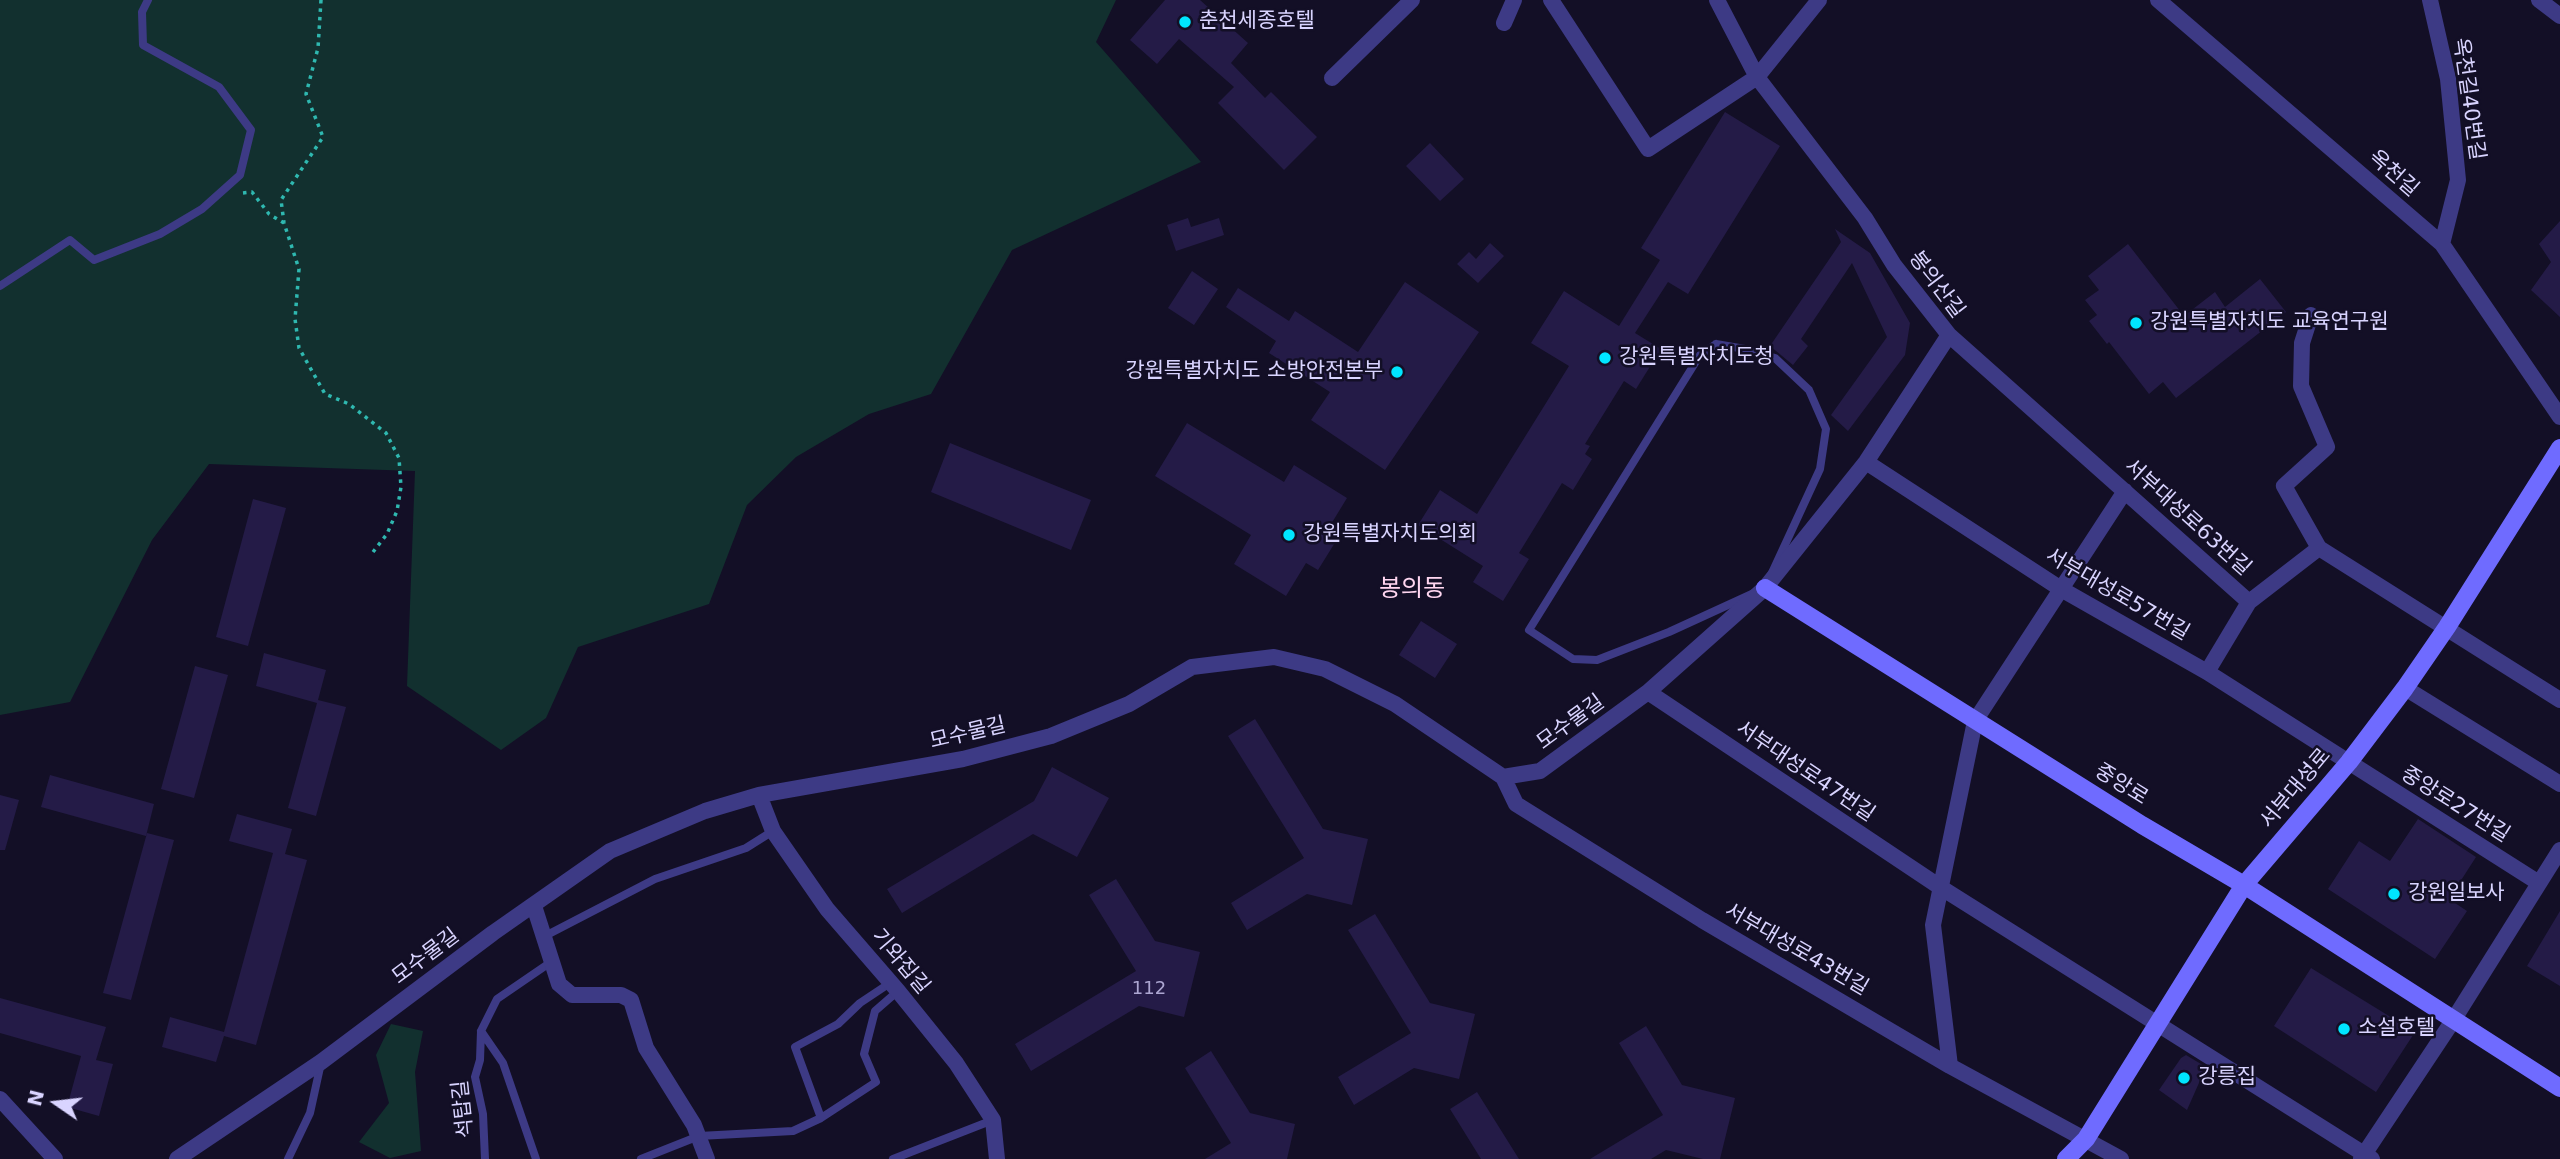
<!DOCTYPE html>
<html>
<head>
<meta charset="utf-8">
<style>
  body { margin:0 }
  #map { position:relative; width:2560px; height:1159px; overflow:hidden; background:#130f26; font-family:"DejaVu Sans",sans-serif }
  canvas { display:block }
  .north { position:absolute; left:21px; top:1068px; width:70px; height:70px; -webkit-text-stroke:5px #130f26; paint-order:stroke; rotate:284deg; font-size:19px; font-weight:700; line-height:28px; text-align:center; color:#d9d4ff }
  .north::after { content:''; display:block; margin:auto; width:24px; height:32px; background:#d9d4ff; clip-path:polygon(50% 0,100% 100%,50% 72%,0 100%) }
</style>
</head>
<body>
<div id="map">
<canvas width="2560" height="1159"></canvas>
<div class="north">N</div>
</div>
<script>
const ctx = document.querySelector('canvas').getContext('2d');
ctx.lineJoin = 'round';
function paint(path, color) { ctx.fillStyle = color; ctx.fill(path, 'evenodd'); }
const shape = rows => new Path2D(rows.map(r => 'M' + r).join(''));
function strokePath(path, color, width, dash) { ctx.strokeStyle = color; ctx.lineWidth = width; ctx.lineCap = dash ? 'butt' : 'round'; ctx.setLineDash(dash || []); ctx.stroke(path); }
function drawText(font, color, halo, rows, align = 'center') {
  ctx.font = font + ' "DejaVu Sans","Noto Sans KR",sans-serif'; ctx.lineWidth = 5; ctx.setLineDash([]); ctx.textBaseline = 'middle'; ctx.strokeStyle = halo; ctx.fillStyle = color; for (const [text, x, y, turn = 0] of rows) {
    ctx.save(); ctx.translate(x, y); ctx.rotate((+turn || 0) * Math.PI / 180); ctx.textAlign = isNaN(turn) ? turn : align; if (halo) ctx.strokeText(text, 0, 0); ctx.fillText(text, 0, 0); ctx.restore();
  }
}
const green = shape([
  [0,0,1116,0,1096,42,1201,162,1012,250,931,394,869,414,796,457,747,505,709,604,578,647,546,718,501,750,407,686,415,471,209,464,152,540,70,702,0,715],
  [391,1024,423,1031,415,1072,421,1151,390,1158,359,1142,389,1103,376,1055]
]);
const building = shape([
  [1165,0,1200,0,1248,43,1231,63,1265,98,1271,92,1317,137,1284,170,1218,103,1234,87,1179,39,1157,64,1130,40],
  [1725,112,1780,146,1688,294,1668,282,1635,333,1661,349,1636,389,1624,381,1585,444,1590,446,1585,454,1592,459,1573,490,1562,483,1519,553,1529,559,1503,601,1473,582,1483,566,1418,525,1440,490,1477,514,1569,366,1531,343,1564,291,1619,326,1660,260,1641,248],
  [1430,143,1464,179,1440,201,1406,166],
  [1188,218,1191,227,1219,218,1224,235,1176,251,1167,225],
  [2560,221,2560,317,2531,290,2551,262,2539,244],
  [1835,229,1870,253,1910,323,1905,355,1848,431,1831,415,1887,337,1852,263,1801,339,1808,346,1793,365,1770,346,1841,242],
  [1490,243,1504,256,1478,283,1457,264,1469,252,1476,259],
  [2128,244,2184,316,2215,292,2225,307,2260,279,2286,312,2176,398,2163,382,2149,394,2109,342,2107,344,2089,321,2097,315,2085,300,2099,290,2088,276],
  [1192,271,1218,289,1194,325,1168,308],
  [1405,282,1479,332,1385,470,1311,420,1330,392,1269,353,1276,341,1226,307,1238,288,1289,321,1295,311,1358,352],
  [1187,423,1284,482,1294,465,1347,498,1325,534,1336,541,1318,570,1306,563,1286,596,1234,564,1251,535,1155,476],
  [950,443,1091,500,1071,550,931,492],
  [253,499,286,508,248,646,216,637],
  [1421,621,1457,644,1435,678,1399,655],
  [264,653,326,670,318,700,346,707,316,816,288,808,317,703,256,686],
  [195,666,228,675,194,798,161,789],
  [1255,719,1323,829,1368,839,1352,905,1307,894,1247,930,1231,903,1304,858,1228,736],
  [1052,767,1109,798,1077,857,1033,834,902,913,887,889,1034,801],
  [50,775,154,804,146,836,41,807],
  [0,795,19,800,5,850,0,850],
  [237,814,292,829,285,854,307,860,256,1045,224,1036,216,1062,162,1047,170,1017,224,1032,273,853,229,841],
  [2418,819,2476,857,2449,899,2467,911,2435,959,2328,889,2359,841,2390,861],
  [147,833,174,840,131,1000,103,993],
  [1116,879,1155,941,1200,952,1184,1017,1139,1006,1031,1071,1015,1044,1136,971,1089,895],
  [2560,911,2560,986,2527,966],
  [1375,914,1430,1003,1475,1014,1459,1079,1414,1068,1354,1105,1338,1077,1411,1033,1348,930],
  [2311,968,2415,1032,2376,1092,2274,1026],
  [0,998,106,1027,96,1060,113,1064,99,1116,67,1107,81,1056,0,1033],
  [1646,1026,1682,1085,1735,1098,1720,1159,1703,1159,1666,1150,1651,1159,1590,1159,1663,1115,1619,1043],
  [1211,1051,1250,1113,1295,1124,1287,1159,1205,1159,1231,1143,1185,1068],
  [2186,1055,2206,1067,2187,1110,2159,1090,2181,1058],
  [1477,1092,1519,1159,1481,1159,1450,1109]
]);
const path = shape([
  [321,0,318,48,306,94,323,137,281,200,284,223,299,269,295,319,299,348,325,394,349,404,386,433,399,458,401,487,397,511,387,534,373,552],
  [243,193,252,192,269,214,284,223]
]);
const lane = shape([
  [0,286,70,240,94,260,160,234,202,209,240,175,251,130,219,87,143,45,142,12,148,0],
  [1716,344,1745,349,1775,358,1809,390,1826,429,1820,469,1765,588,1669,632,1597,660,1573,659,1529,630,1700,355,1716,344],
  [545,936,655,879,746,848,773,831],
  [481,1031,503,1063,536,1159],
  [821,1118,795,1047,838,1024,860,1003,890,983],
  [288,1159,310,1113,321,1063],
  [485,1159,483,1114,475,1077,480,1060,481,1031,497,999,551,962],
  [641,1159,699,1136,793,1131,821,1118,876,1082,864,1054,875,1011,898,991],
  [893,1159,993,1120]
]);
const street = shape([
  [1551,0,1648,149,1757,77,1819,0],
  [2158,0,2442,244,2560,417],
  [2430,0,2448,79,2458,180,2442,244],
  [2539,0,2560,16],
  [1504,23,1514,0],
  [1332,78,1412,0],
  [2311,315,2302,343,2301,386,2327,447,2284,486,2319,548],
  [1949,335,2249,602],
  [1866,462,2061,589,2207,672,2539,883],
  [2207,672,2249,602,2319,548,2560,700],
  [2405,688,2560,784],
  [1648,692,1940,887,2372,1159],
  [1503,777,1516,804,1702,920,1950,1066,2121,1159],
  [759,795,773,831,827,909,898,991,956,1063,993,1120,997,1159],
  [534,906,559,984,572,995,621,995,631,1000,646,1048,694,1125,707,1159],
  [1950,1066,1933,925,1975,721,2125,491],
  [0,1099,55,1159],
  [177,1159,321,1062,493,933,610,851,705,811,759,795,963,759,1051,736,1129,704,1192,667,1274,657,1325,669,1395,704,1503,777,1540,771,1648,692,1765,588,1866,462,1949,335,1894,265,1865,218,1757,77,1717,0],
  [2361,1159,2454,1019,2560,850]
]);
const secondary = shape([
  [1765,588,2142,825,2244,885,2560,1088],
  [2066,1159,2086,1139,2244,885,2349,762,2405,688,2447,627,2560,448]
]);
const markers = [
  [1185,22,7,"#00e5ff"],
  [2136,323,7,"#00e5ff"],
  [1605,358,7,"#00e5ff"],
  [1397,372,7,"#00e5ff"],
  [1289,535,7,"#00e5ff"],
  [2394,894,7,"#00e5ff"],
  [2344,1029,7,"#00e5ff"],
  [2184,1078,7,"#00e5ff"]
];
const numberNames = [
  ["112",1149,989]
];
const poiNames = [
  ["춘천세종호텔",1199,22],
  ["강원특별자치도 교육연구원",2150,323],
  ["강원특별자치도청",1619,358],
  ["강원특별자치도 소방안전본부",1383,372,"right"],
  ["강원특별자치도의회",1303,535],
  ["강원일보사",2408,894],
  ["소설호텔",2358,1029],
  ["강릉집",2198,1078]
];
const streetNames = [
  ["옥천길40번길",2468,99,82],
  ["옥천길",2393,174,41],
  ["봉의산길",1936,285,53],
  ["서부대성로63번길",2187,518,42],
  ["서부대성로57번길",2117,595,30],
  ["모수물길",1571,723,-36],
  ["모수물길",968,734,-13],
  ["서부대성로47번길",1805,772,34],
  ["중앙로",2121,785,32],
  ["서부대성로",2296,789,-50],
  ["중앙로27번길",2455,805,32],
  ["서부대성로43번길",1796,950,30],
  ["모수물길",426,957,-37],
  ["기와집길",900,962,50],
  ["석탑길",464,1109,-96]
];
const quarterNames = [
  ["봉의동",1412,590]
];
paint(green, '#12302f');
paint(building, '#241b47');
strokePath(path, '#2fb8b0', 3.5, [3.5, 5]);
strokePath(lane, '#3d3a85', 8);
strokePath(street, '#3d3a85', 16);
strokePath(secondary, '#6f6bff', 18);
for (const [x, y, r, color] of markers) { const dot = new Path2D(); dot.arc(x, y, r, 0, 2 * Math.PI); ctx.fillStyle = color; ctx.fill(dot); strokePath(dot, '#130f26', 2.5); }
drawText('18px', '#aca6d1', null, numberNames);
drawText('21px', '#d9d4ff', '#130f26', poiNames, 'left');
drawText('21px', '#d9d4ff', '#130f26', streetNames);
drawText('24px', '#ffd6f0', '#130f26', quarterNames);
</script>
</body>
</html>
